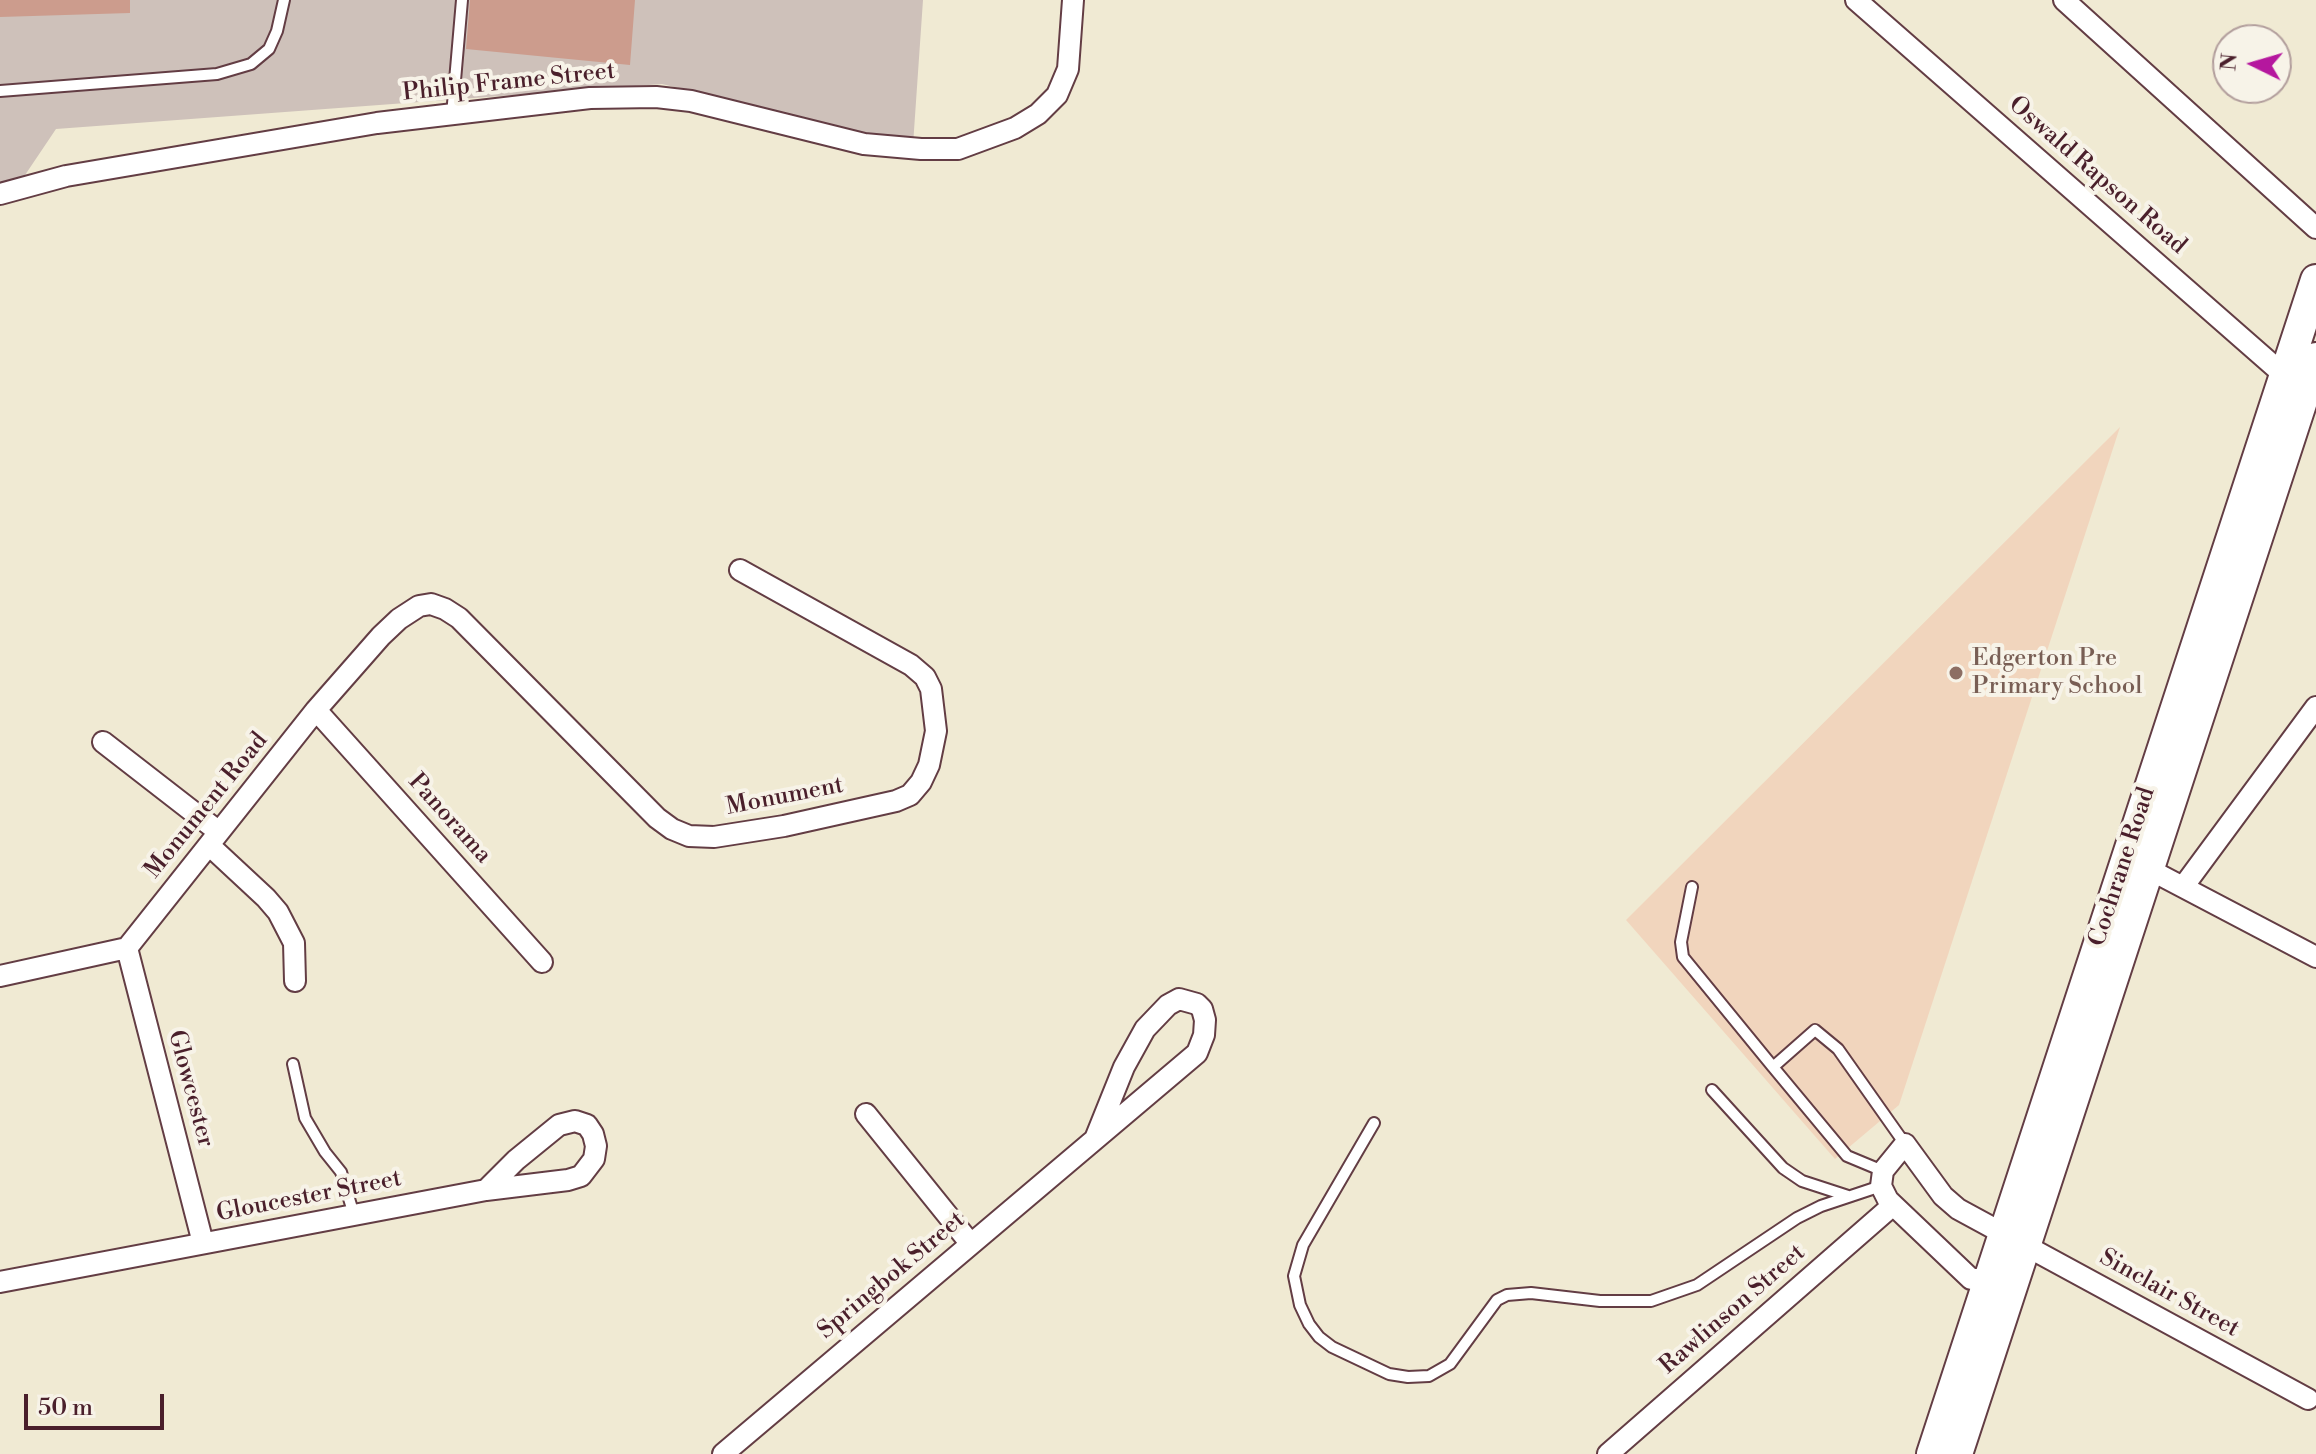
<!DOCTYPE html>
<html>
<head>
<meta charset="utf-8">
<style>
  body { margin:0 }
  #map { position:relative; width:2316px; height:1454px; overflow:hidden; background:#f0ead3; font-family:"Libre Bodoni",serif }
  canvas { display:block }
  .north { position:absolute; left:2212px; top:24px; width:80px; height:80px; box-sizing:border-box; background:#f7f3e8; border:2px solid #b29e9c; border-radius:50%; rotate:275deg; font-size:22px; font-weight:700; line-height:32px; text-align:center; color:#4a1f2b }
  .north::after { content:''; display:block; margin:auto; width:28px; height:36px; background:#b5179e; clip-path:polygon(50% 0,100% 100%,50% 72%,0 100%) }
  .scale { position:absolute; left:24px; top:1394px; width:140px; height:36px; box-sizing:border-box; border:4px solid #4a1f2b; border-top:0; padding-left:10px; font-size:24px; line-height:28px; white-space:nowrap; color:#4a1f2b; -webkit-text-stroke:6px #f7f3e8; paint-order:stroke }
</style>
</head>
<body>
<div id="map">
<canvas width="2316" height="1454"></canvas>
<div class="north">N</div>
<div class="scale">50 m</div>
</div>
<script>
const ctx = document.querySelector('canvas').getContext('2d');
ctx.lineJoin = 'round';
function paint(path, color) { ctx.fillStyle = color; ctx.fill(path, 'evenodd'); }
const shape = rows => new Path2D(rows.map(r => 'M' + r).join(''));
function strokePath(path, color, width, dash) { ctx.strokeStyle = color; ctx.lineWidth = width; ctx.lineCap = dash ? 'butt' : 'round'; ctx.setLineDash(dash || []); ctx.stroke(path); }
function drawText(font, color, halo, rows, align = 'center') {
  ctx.font = font + ' "Libre Bodoni",serif'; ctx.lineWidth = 8; ctx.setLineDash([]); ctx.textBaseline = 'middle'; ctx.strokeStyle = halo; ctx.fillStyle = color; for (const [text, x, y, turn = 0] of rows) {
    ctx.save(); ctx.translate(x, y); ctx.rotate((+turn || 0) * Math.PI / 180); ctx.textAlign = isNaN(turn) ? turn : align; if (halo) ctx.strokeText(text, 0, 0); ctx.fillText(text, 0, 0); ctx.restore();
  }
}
const built = shape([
  [2120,427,1899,1105,1835,1159,1626,920]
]);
const industrial = shape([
  [0,0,923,0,913,145,662,84,56,129,21,181,0,188]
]);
const building = shape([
  [0,0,130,0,130,13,0,17],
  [470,0,635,0,630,65,466,49]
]);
const lane = shape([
  [0,91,217,74,251,64,269,49,277,31,284,0],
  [452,115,462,0],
  [1692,887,1681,942,1683,957,1773,1067],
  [293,1064,305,1118,325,1152,341,1172,354,1215],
  [1712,1090,1783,1168,1802,1181,1848,1196],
  [1374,1123,1303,1245,1294,1276,1300,1305,1309,1324,1319,1337,1332,1347,1389,1374,1408,1377,1429,1376,1450,1364,1497,1300,1507,1295,1531,1293,1600,1301,1651,1301,1697,1285,1797,1218,1821,1206,1881,1186],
  [1883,1171,1847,1156,1773,1067,1815,1030,1838,1049,1905,1144]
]);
const street = shape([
  [1856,0,2284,375,2293,377],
  [2064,0,2316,228],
  [0,194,66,176,377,123,590,98,656,97,691,101,864,144,921,149,958,149,1015,128,1038,114,1057,95,1068,69,1073,0],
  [316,710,542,962],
  [103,742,219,832],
  [209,845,266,898,278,912,294,943,295,981],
  [2139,864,2316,957],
  [2183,887,2316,707],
  [127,948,203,1243],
  [0,976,127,948,316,710,381,636,399,619,419,606,431,604,445,609,459,618,657,818,672,829,689,836,714,837,784,826,896,801,910,795,921,782,929,765,936,731,931,689,925,677,911,665,740,570],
  [866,1114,970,1243],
  [1999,1279,1971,1279,1888,1200,1881,1186,1883,1171,1905,1144,1943,1196,1958,1209,2308,1399],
  [0,1282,486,1190,568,1180,581,1176,594,1159,596,1146,593,1134,587,1125,575,1121,559,1125,516,1160,486,1190],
  [723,1454,1197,1053,1204,1035,1205,1020,1202,1009,1197,1004,1179,999,1168,1005,1145,1029,1124,1067,1095,1139],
  [1608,1454,1892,1206]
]);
const secondary = shape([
  [1932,1454,2316,280],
  [1957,1454,2316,358]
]);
const markers = [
  [1956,673,8,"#8d6e63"]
];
const streetNames = [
  ["Philip Frame Street",509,83,-6],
  ["Oswald Rapson Road",2097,176,41],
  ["Monument",785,797,-11],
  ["Monument Road",207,806,-51],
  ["Panorama",449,819,48],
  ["Cochrane Road",2123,867,-72],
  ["Glowcester",190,1089,75],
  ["Gloucester Street",309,1197,-11],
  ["Springbok Street",892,1276,-40],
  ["Sinclair Street",2169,1294,29],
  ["Rawlinson Street",1733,1310,-41]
];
const educationNames = [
  ["Edgerton Pre",1972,659],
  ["Primary School",1972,687]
];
paint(built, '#f1d5bd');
paint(industrial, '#cec1ba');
paint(building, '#cc9c8d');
strokePath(lane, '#633d44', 14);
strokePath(street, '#633d44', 24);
strokePath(secondary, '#633d44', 34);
strokePath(lane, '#fff', 10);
strokePath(street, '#fff', 20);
strokePath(secondary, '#fff', 30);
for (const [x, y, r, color] of markers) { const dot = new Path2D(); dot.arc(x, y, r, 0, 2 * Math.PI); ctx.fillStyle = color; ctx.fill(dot); strokePath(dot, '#f7f3e8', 3); }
drawText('24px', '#4a1f2b', '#f7f3e8', streetNames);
drawText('24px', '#785e54', '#f7f3e8', educationNames, 'left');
</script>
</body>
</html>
